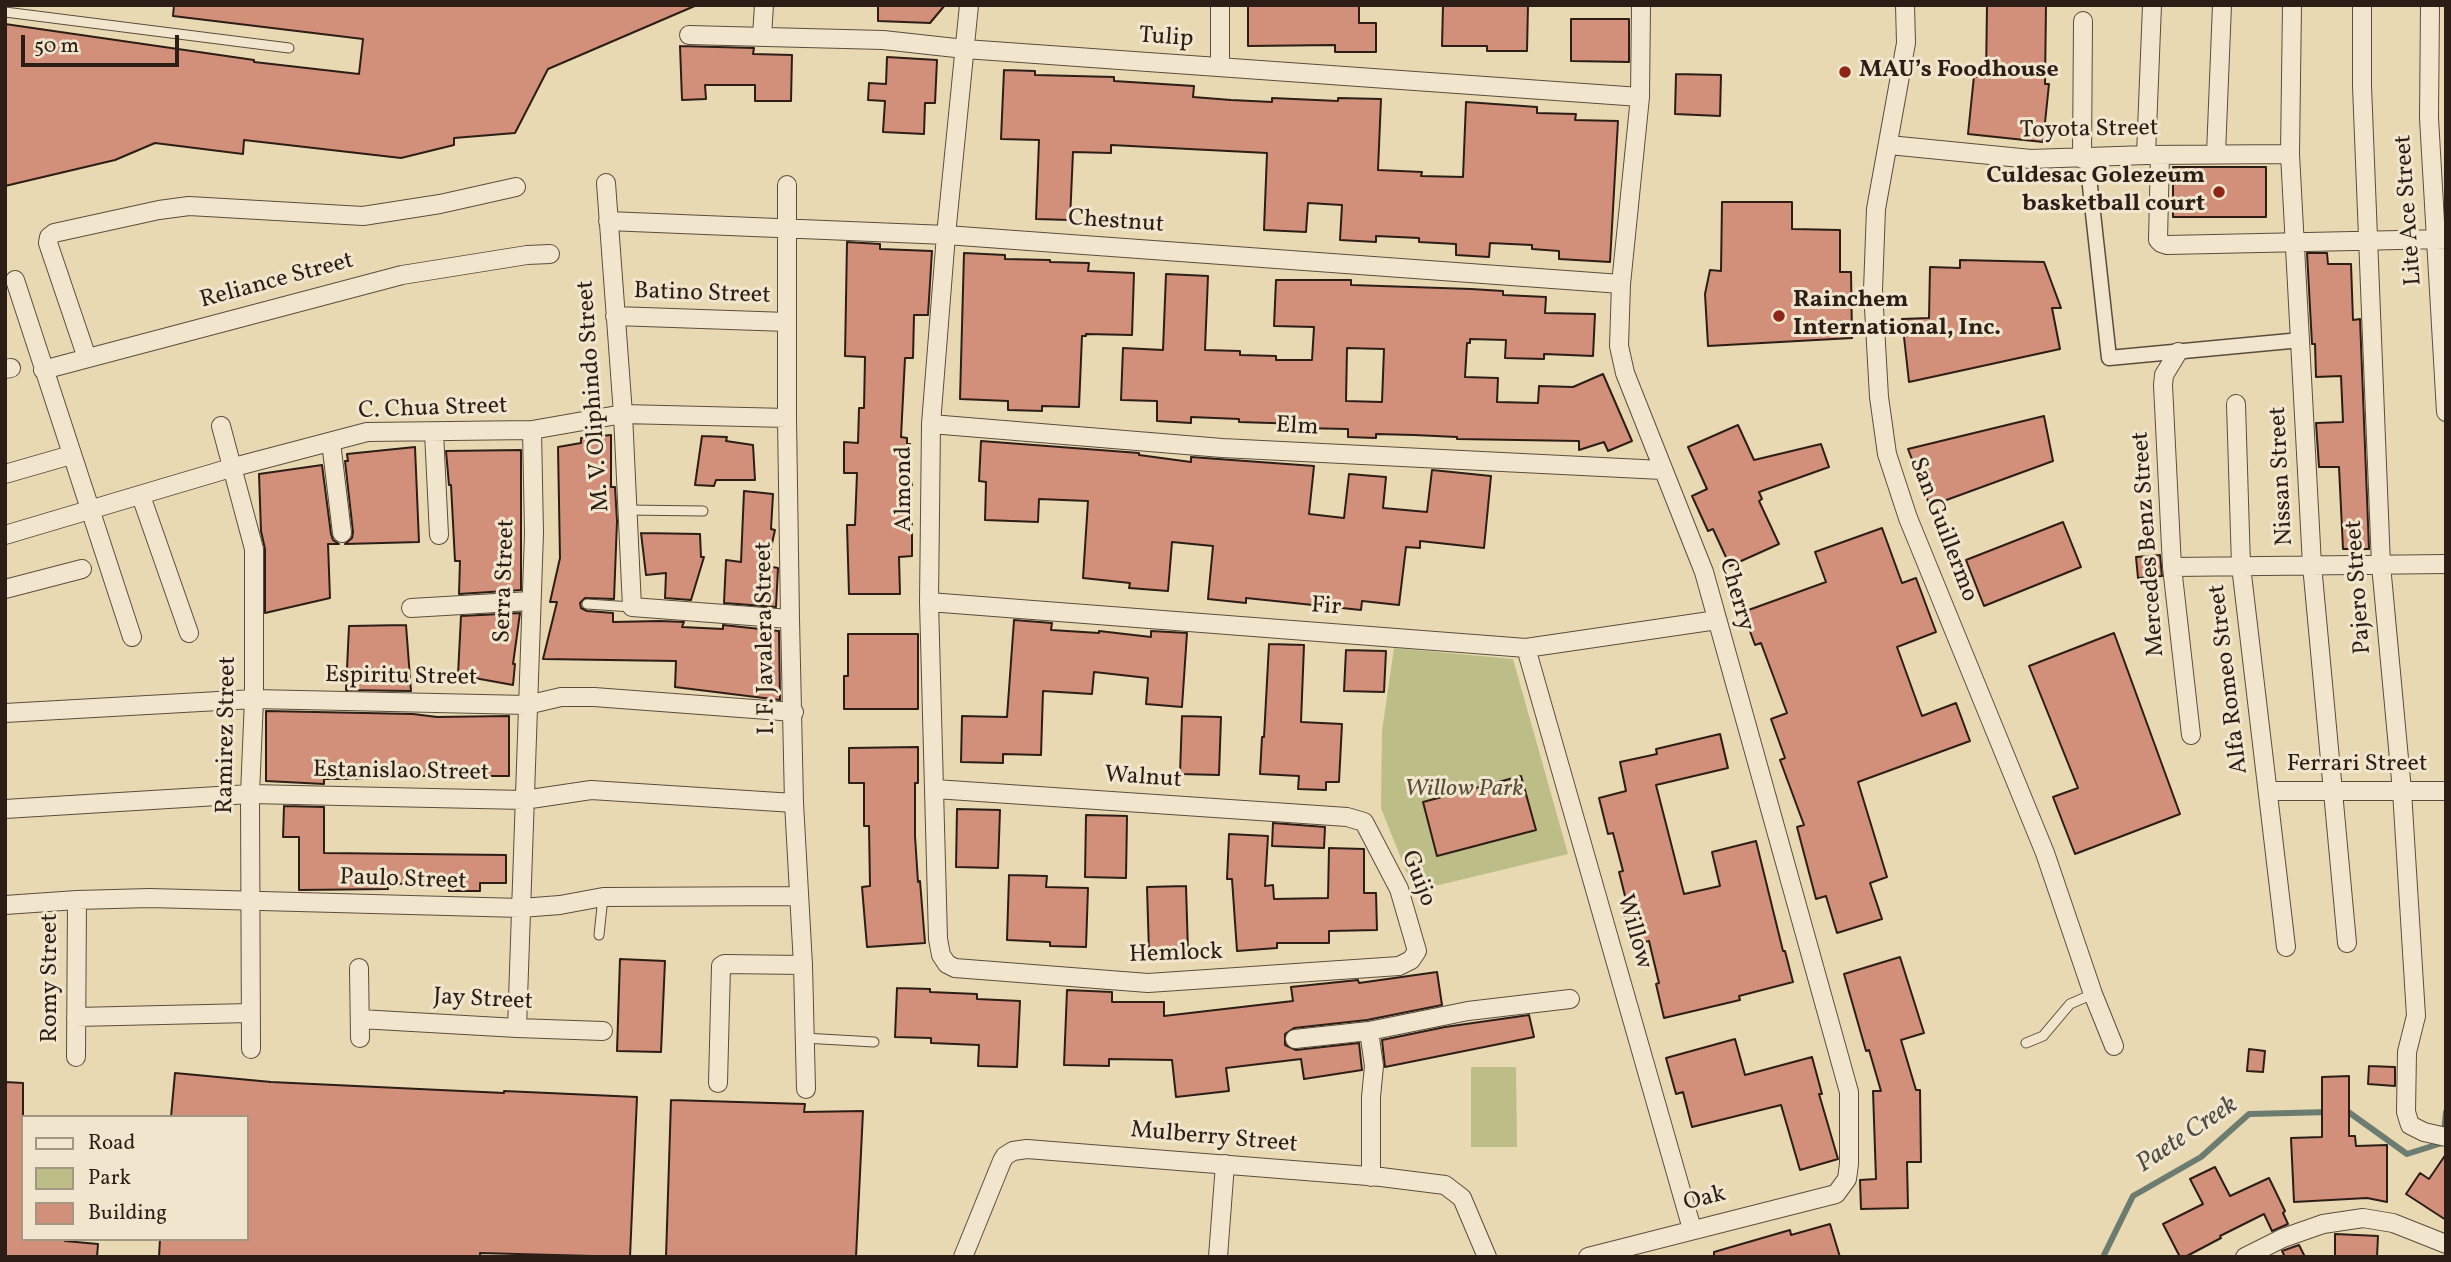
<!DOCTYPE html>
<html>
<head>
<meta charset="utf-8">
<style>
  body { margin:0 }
  #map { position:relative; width:2451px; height:1262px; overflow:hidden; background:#e9d9b2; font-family:Vollkorn,serif }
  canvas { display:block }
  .frame { position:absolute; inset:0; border:7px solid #2c1e17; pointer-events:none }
  .legend { position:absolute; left:21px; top:1115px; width:228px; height:126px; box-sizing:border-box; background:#f1e6cd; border:2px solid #a29684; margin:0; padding:9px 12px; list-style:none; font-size:21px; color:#2c1e17 }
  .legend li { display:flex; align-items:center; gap:14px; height:35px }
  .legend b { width:35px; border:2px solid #a29684 }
  .scale { position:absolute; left:21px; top:35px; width:158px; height:32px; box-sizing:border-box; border:4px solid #2c1e17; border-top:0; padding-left:9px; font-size:21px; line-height:24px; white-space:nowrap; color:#2c1e17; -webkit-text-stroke:5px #f1e6cd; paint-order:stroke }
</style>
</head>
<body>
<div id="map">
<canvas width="2451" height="1262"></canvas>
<div class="frame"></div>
<ul class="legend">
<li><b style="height:9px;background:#f1e6cd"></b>Road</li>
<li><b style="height:19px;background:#bdbd88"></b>Park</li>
<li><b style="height:19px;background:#d2907a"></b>Building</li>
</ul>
<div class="scale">50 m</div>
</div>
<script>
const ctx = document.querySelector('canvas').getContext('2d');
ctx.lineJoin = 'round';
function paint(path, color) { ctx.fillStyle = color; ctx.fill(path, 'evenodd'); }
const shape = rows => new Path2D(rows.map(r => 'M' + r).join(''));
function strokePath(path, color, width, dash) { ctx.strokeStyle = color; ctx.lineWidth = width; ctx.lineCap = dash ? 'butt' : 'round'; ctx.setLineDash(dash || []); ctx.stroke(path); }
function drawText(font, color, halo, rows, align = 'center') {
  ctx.font = font + ' Vollkorn,serif'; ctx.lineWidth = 6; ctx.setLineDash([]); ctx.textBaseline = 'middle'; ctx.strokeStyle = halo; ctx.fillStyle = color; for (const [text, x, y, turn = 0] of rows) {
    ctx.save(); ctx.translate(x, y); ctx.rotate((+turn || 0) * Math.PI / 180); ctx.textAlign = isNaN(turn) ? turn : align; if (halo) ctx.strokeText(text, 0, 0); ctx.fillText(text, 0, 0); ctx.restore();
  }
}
const green = shape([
  [1394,648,1513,659,1568,854,1414,891,1381,808,1382,731],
  [1471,1067,1516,1067,1517,1147,1471,1147]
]);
const stream = shape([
  [2341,1112,2347,1111,2407,1154,2442,1143,2443,1140],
  [2444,1133,2446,1112],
  [2103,1257,2133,1196,2201,1157,2249,1114,2330,1112]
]);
const building = shape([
  [174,5,697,5,548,69,515,133,454,138,454,145,401,158,244,140,243,154,155,143,115,160,5,186,5,24,254,60,254,62,359,74,363,39,173,16,174,5],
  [878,5,945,5,930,23,878,21,878,5],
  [1248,5,1359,5,1359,23,1376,23,1376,52,1335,52,1335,45,1248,46,1248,5],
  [1443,5,1528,5,1527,51,1487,51,1487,46,1442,46,1443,5],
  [1987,5,2046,5,2045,84,2049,84,2043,142,1968,134,1974,76,1986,78,1987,5],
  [1571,19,1629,19,1629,62,1571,61,1571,19],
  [680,46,754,48,753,54,792,55,791,101,755,101,755,85,705,85,706,99,682,100,680,46],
  [887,57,937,60,935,103,925,103,924,134,883,132,885,101,868,100,869,83,886,84,887,57],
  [1004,70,1035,71,1035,75,1114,77,1114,81,1194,86,1193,97,1231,100,1272,102,1272,98,1338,101,1338,98,1381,99,1378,170,1422,172,1421,176,1463,177,1466,102,1537,107,1537,113,1576,114,1575,120,1618,121,1610,262,1559,259,1559,251,1532,249,1532,245,1490,243,1489,257,1456,255,1456,244,1419,242,1419,238,1376,236,1376,242,1340,240,1342,205,1308,203,1306,232,1264,230,1267,153,1111,145,1111,153,1073,152,1070,220,1036,219,1039,140,1001,139,1004,70],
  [1676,74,1721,75,1720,116,1675,114,1676,74],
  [2173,167,2266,167,2266,217,2173,217,2173,167],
  [1722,202,1792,202,1792,229,1840,230,1840,272,1851,272,1852,338,1708,346,1705,294,1710,270,1721,271,1722,202],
  [847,242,880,244,880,249,932,251,928,315,914,315,913,358,905,358,901,437,907,438,907,444,910,444,908,481,912,481,912,556,899,557,900,594,849,594,847,525,855,525,857,473,844,473,844,442,858,443,859,408,864,408,865,357,845,356,847,242],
  [964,253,1005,255,1005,259,1050,260,1050,262,1089,263,1088,271,1134,273,1132,335,1086,334,1086,336,1082,336,1079,407,1042,406,1042,411,1008,410,1008,401,960,399,964,253],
  [2307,253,2327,253,2328,264,2351,264,2353,320,2360,319,2369,549,2343,549,2339,467,2319,467,2316,423,2343,422,2341,376,2316,377,2315,344,2312,344,2307,253],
  [1960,260,2044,262,2061,308,2052,308,2060,349,1909,382,1902,319,1929,318,1930,267,1960,268,1960,260],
  [1166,274,1208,276,1205,350,1240,351,1240,355,1276,356,1276,360,1312,360,1314,327,1274,326,1276,280,1351,280,1351,285,1471,289,1503,291,1503,295,1546,297,1545,313,1595,314,1593,356,1544,354,1544,359,1505,358,1506,340,1470,339,1470,343,1467,343,1465,377,1498,378,1497,402,1538,403,1539,386,1573,387,1603,374,1632,441,1608,451,1604,442,1579,450,1579,441,1457,439,1457,437,1414,435,1376,434,1376,438,1348,437,1348,429,1302,428,1302,424,1239,422,1239,419,1191,417,1191,423,1157,421,1157,401,1121,400,1123,348,1163,350,1166,274],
  [1347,348,1384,349,1382,402,1346,401,1347,348],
  [2044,416,2053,461,1930,506,1908,449,2044,416],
  [1738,425,1754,460,1821,444,1829,467,1759,492,1762,499,1759,501,1779,544,1730,566,1713,529,1708,531,1692,496,1707,489,1688,447,1738,425],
  [611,435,611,487,615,487,617,521,614,599,585,598,580,603,581,608,587,611,613,613,613,622,660,621,684,622,682,627,723,629,723,625,779,631,780,700,675,687,676,661,543,659,557,602,550,602,560,558,558,447,581,443,581,438,611,435],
  [702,436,727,437,726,441,753,445,755,480,716,480,714,486,695,485,702,436],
  [981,441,1139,453,1139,455,1191,462,1191,457,1314,466,1309,514,1344,518,1349,474,1386,477,1383,508,1427,512,1432,470,1491,476,1484,548,1420,541,1420,548,1406,547,1399,605,1362,601,1361,610,1246,598,1246,603,1208,599,1213,546,1172,542,1168,591,1129,588,1130,583,1083,578,1088,501,1039,499,1038,522,985,520,986,482,979,481,981,441],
  [415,447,419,542,345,544,352,538,353,532,345,461,348,461,347,454,415,447],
  [521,450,521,590,459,594,460,561,455,561,451,485,449,485,446,451,521,450],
  [322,465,331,534,333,540,339,544,328,544,330,598,265,613,265,549,261,531,259,474,322,465],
  [744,491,773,494,771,529,775,530,767,566,778,568,776,607,724,603,726,560,741,562,744,491],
  [2063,522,2081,567,1984,606,1966,560,2063,522],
  [1882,528,1902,583,1916,578,1936,632,1897,647,1922,716,1956,703,1970,741,1858,782,1887,877,1870,883,1882,919,1837,933,1826,896,1816,899,1797,827,1804,825,1780,760,1785,758,1771,719,1787,713,1761,643,1755,645,1743,612,1826,582,1815,552,1882,528],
  [641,533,700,534,701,557,704,557,691,600,665,598,666,573,646,575,641,533],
  [2160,555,2162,576,2138,578,2136,557,2160,555],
  [520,613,513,664,515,664,513,685,458,675,461,616,520,613],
  [1014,620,1052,623,1051,630,1099,633,1099,631,1151,637,1151,631,1187,633,1182,707,1146,704,1148,678,1094,672,1092,694,1043,691,1041,755,1003,754,1003,763,961,762,962,716,1007,717,1014,620],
  [406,625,411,691,346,690,349,626,406,625],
  [2114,633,2180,814,2075,854,2053,797,2078,788,2029,666,2114,633],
  [848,634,918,634,918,709,844,709,844,676,848,676,848,634],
  [1269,644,1304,645,1301,722,1342,724,1339,782,1326,782,1326,790,1298,789,1299,776,1260,774,1262,737,1264,737,1269,644],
  [1346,650,1386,651,1384,692,1344,691,1346,650],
  [266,711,413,714,437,717,509,716,509,776,383,776,383,779,324,779,324,784,266,781,266,711],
  [1182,716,1221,717,1219,775,1180,774,1182,716],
  [1720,734,1728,768,1656,785,1684,894,1720,886,1712,852,1756,841,1783,951,1785,951,1793,982,1739,996,1740,1000,1664,1018,1656,984,1659,983,1649,941,1631,945,1623,909,1628,908,1619,872,1623,871,1613,833,1608,834,1599,798,1626,791,1620,762,1657,754,1656,749,1720,734],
  [918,747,918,783,915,783,915,836,918,882,920,881,925,943,867,947,862,887,870,886,869,826,864,826,864,783,849,783,849,748,918,747],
  [1521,776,1536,830,1437,856,1423,802,1521,776],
  [284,806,324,807,324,853,506,855,506,883,480,883,480,891,449,891,449,883,388,884,388,889,299,890,299,837,283,837,284,806],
  [957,809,1000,810,998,868,956,867,957,809],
  [1086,815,1127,816,1126,878,1085,877,1086,815],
  [1273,823,1325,827,1324,848,1272,846,1273,823],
  [1229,834,1268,836,1265,886,1273,885,1274,899,1328,898,1329,848,1364,849,1364,893,1376,893,1377,930,1329,931,1329,943,1277,943,1277,948,1237,951,1232,879,1227,879,1229,834],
  [1009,875,1047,876,1046,887,1088,888,1086,947,1050,946,1050,942,1007,940,1009,875],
  [1186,886,1188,952,1149,953,1147,887,1186,886],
  [1900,957,1924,1033,1901,1040,1916,1090,1920,1090,1921,1162,1907,1162,1908,1208,1861,1209,1860,1180,1876,1179,1873,1091,1881,1091,1869,1050,1866,1051,1844,974,1900,957],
  [620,959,665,961,661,1052,617,1051,620,959],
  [1437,972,1442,1005,1367,1020,1294,1028,1285,1034,1285,1045,1296,1050,1359,1043,1362,1070,1304,1079,1301,1059,1226,1068,1229,1091,1176,1097,1172,1060,1109,1059,1109,1066,1064,1065,1067,990,1112,992,1112,1002,1164,1002,1164,1016,1293,1001,1291,987,1358,980,1359,983,1437,972],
  [897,988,930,989,930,992,977,994,977,999,1020,1001,1017,1067,978,1066,979,1045,931,1043,931,1038,895,1037,897,988],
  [1529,1015,1534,1037,1385,1067,1382,1040,1445,1027,1529,1015],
  [1735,1039,1745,1075,1812,1057,1822,1094,1819,1094,1838,1159,1800,1170,1781,1105,1692,1127,1683,1092,1676,1094,1666,1058,1735,1039],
  [2249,1049,2265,1051,2263,1072,2247,1071,2249,1049],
  [2369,1066,2395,1067,2395,1086,2368,1084,2369,1066],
  [175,1073,271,1082,504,1093,504,1091,637,1097,630,1257,480,1253,480,1257,159,1257,160,1239,247,1239,247,1117,171,1117,175,1073],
  [2349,1076,2349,1136,2355,1136,2356,1146,2387,1145,2387,1202,2367,1198,2294,1202,2291,1138,2322,1137,2322,1077,2349,1076],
  [5,1082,23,1083,23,1239,65,1239,65,1241,98,1244,97,1257,5,1257,5,1082],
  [671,1100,805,1104,804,1112,863,1111,856,1257,666,1257,671,1100],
  [2446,1154,2446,1220,2406,1194,2420,1173,2429,1179,2446,1154],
  [2215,1167,2230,1196,2269,1178,2285,1211,2283,1213,2288,1224,2272,1231,2264,1214,2220,1236,2221,1238,2185,1257,2180,1257,2163,1224,2203,1204,2190,1179,2215,1167],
  [1830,1224,1840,1257,1714,1257,1714,1252,1790,1230,1791,1235,1830,1224],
  [2335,1234,2378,1236,2377,1257,2335,1257,2335,1234],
  [2299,1245,2305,1257,2285,1257,2282,1251,2299,1245]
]);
const service = shape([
  [5,12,289,48],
  [627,510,703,511],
  [587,604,632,607],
  [599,935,603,897],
  [804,1038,874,1042],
  [2026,1043,2043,1036,2070,1004,2093,994]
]);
const pedestrian = shape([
  [2087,159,2109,358,2301,340]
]);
const minor = shape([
  [1220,5,1220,67],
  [1905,5,1906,43,1876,209,1873,290,1879,397,1887,454,1908,518,2045,853,2093,994,2114,1046],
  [2292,5,2290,154,2312,565,2347,943],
  [2362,5,2362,86,2381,565,2402,791,2416,1016,2407,1052,2406,1112,2410,1125,2424,1132,2446,1137],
  [2430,5,2429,118,2446,412],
  [689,35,883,40,965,49,1640,97],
  [762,36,764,5],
  [1889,145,2031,159,2146,155,2290,154],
  [2216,154,2222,5],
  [2146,155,2152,5],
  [2160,155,2158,240,2161,243,2167,245,2446,239],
  [2082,159,2083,21],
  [606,183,623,414,632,607,790,619],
  [787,185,787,418,790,619,794,803,803,965,806,1089],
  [608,221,946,235,1621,284],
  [15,280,132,637],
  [615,316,787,322],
  [2178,352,2164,375,2163,385,2172,567,2191,735],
  [87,358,48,243,49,237,54,233,159,210,189,206,363,216,440,204,516,187],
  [5,369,11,368],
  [43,370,402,275,527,255,550,254],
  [2236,404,2241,566,2286,947],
  [931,424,1222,448,1662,470],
  [221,426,254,549,254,699,250,794,251,1049],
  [434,432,439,535],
  [331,442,342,533],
  [5,474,71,455],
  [141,496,189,633],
  [5,535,234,467,367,432,532,430,623,414,787,418],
  [2172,567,2446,564],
  [5,589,82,569],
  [929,602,1526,648,1717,620],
  [411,608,530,601],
  [1526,648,1692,1229],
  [5,713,254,699,527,705,561,697,594,697,794,712],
  [935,789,1347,817,1364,822,1399,889,1417,951,1411,960,1399,966,1148,983,955,968,947,964,941,955,938,939,929,602,931,424,946,235,969,5],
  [2268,791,2446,791],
  [5,809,250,794,524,800,591,790,794,803],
  [5,905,77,900,150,898,521,908,560,905,603,897,798,896],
  [359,968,360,1038],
  [76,1017,250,1013],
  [360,1019,517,1028,603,1031],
  [517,1028,534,533,532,430],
  [1369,1031,1374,1066,1371,1097,1371,1177],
  [1295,1039,1369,1031,1468,1011,1570,999],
  [76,1057,77,900],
  [718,1083,721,966,724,964,803,965],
  [963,1257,1002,1161,1005,1156,1013,1151,1027,1149,1381,1177,1445,1185,1462,1198,1487,1257],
  [1218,1257,1225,1164],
  [1588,1257,1836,1194,1847,1179,1849,1164,1849,1092,1704,572,1625,373,1619,346,1621,284,1640,97,1641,5],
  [2245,1257,2283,1238,2323,1224,2363,1218,2393,1223,2446,1244]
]);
const markers = [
  [1845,72,7,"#8f2418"],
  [2219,192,7,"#8f2418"],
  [1779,316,7,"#8f2418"]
];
const streetNames = [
  ["Tulip",1166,39,4],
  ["Toyota Street",2089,131,-1],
  ["Lite Ace Street",2410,210,-94],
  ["Chestnut",1116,223,4],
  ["Reliance Street",277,282,-15],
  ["Batino Street",702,295,2],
  ["M. V. Oliphindo Street",595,396,-94],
  ["C. Chua Street",433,410,-2],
  ["Elm",1297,428,3],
  ["Nissan Street",2283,476,-93],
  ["Almond",906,489,-90],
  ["San Guillermo",1942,530,69],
  ["Mercedes Benz Street",2150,544,-94],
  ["Serra Street",506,581,-88],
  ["Pajero Street",2360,587,-94],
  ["Cherry",1735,595,74],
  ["Fir",1326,608,4],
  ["I. F. Javalera Street",767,638,-91],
  ["Espiritu Street",401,678,1],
  ["Alfa Romeo Street",2230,679,-97],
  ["Ramirez Street",228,735,-89],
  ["Ferrari Street",2357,766],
  ["Estanislao Street",401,773,1],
  ["Walnut",1143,779,4],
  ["Guijo",1417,879,69],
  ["Paulo Street",403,881,2],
  ["Willow",1633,932,74],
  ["Hemlock",1176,955,-2],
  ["Romy Street",52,978,-90],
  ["Jay Street",483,1001,3],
  ["Mulberry Street",1214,1139,5],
  ["Oak",1705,1200,-14]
];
const poiNames = [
  ["MAU’s Foodhouse",1859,72],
  ["Culdesac Golezeum",2205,178,"right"],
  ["basketball court",2205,206,"right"],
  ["Rainchem",1793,302],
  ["International, Inc.",1793,330]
];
const parkNames = [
  ["Willow Park",1464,791]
];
const waterNames = [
  ["Paete Creek",2188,1136,-34]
];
paint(green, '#bdbd88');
strokePath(stream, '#6c7c71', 6);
paint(building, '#d2907a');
strokePath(building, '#2c1e17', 2);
strokePath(service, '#5b4d3e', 11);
strokePath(pedestrian, '#5b4d3e', 17);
strokePath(minor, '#5b4d3e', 20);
strokePath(service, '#f1e6cd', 9);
strokePath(pedestrian, '#f1e6cd', 14);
strokePath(minor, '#f1e6cd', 18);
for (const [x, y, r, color] of markers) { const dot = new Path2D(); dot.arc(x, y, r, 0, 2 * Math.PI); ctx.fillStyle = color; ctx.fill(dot); strokePath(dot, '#f1e6cd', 2.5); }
drawText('24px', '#2c1e17', '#f1e6cd', streetNames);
drawText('bold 24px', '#2c1e17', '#f1e6cd', poiNames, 'left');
drawText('italic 24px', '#584e39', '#f1e6cd', parkNames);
drawText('italic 26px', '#4c4d44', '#f1e6cd', waterNames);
</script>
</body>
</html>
